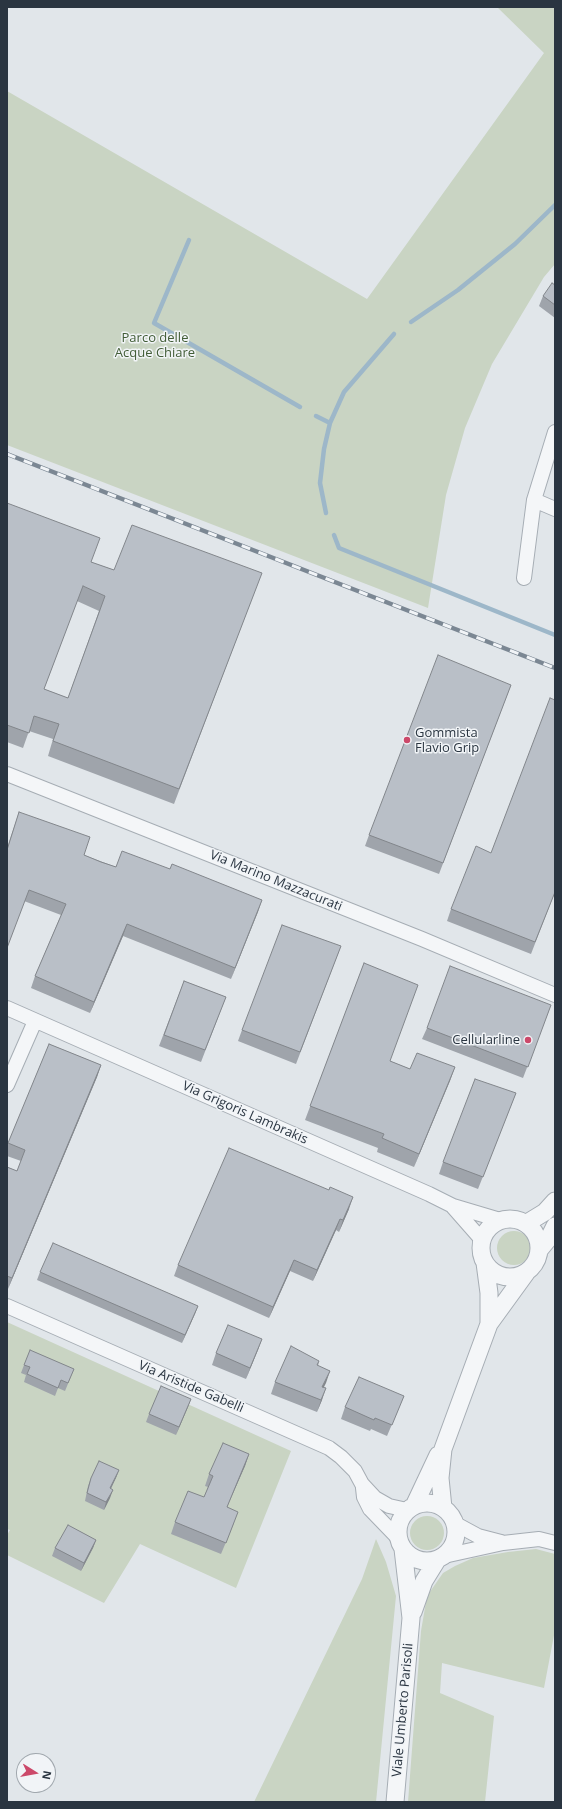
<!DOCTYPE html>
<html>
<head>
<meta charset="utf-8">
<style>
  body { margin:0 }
  #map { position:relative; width:562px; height:1809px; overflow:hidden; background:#e1e6ea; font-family:"Open Sans",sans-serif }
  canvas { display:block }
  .frame { position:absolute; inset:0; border:8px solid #2a3541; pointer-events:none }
  .north { position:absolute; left:16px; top:1753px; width:40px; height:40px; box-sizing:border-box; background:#f1f4f7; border:1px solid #a1a8ae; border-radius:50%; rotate:101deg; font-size:11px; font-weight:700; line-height:16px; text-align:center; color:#2a3541 }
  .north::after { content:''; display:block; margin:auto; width:14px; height:18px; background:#cc496a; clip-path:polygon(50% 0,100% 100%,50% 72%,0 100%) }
</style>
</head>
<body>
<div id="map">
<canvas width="562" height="1809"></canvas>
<div class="frame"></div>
<div class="north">N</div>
</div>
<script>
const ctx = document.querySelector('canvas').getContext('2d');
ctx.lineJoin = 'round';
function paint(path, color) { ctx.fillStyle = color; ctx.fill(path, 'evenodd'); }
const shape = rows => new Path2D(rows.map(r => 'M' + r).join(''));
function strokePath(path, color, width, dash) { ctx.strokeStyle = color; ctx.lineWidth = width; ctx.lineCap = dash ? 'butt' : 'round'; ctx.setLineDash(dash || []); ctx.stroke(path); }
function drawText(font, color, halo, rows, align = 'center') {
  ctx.font = font + ' "Open Sans",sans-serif'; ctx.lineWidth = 3; ctx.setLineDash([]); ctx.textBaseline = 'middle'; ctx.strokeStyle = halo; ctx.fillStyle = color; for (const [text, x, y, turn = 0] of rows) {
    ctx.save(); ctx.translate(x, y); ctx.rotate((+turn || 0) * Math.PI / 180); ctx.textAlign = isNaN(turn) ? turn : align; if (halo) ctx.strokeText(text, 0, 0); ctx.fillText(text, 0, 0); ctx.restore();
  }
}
const green = shape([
  [497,7,555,7,555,264,544,277,492,364,465,428,446,495,428,608,7,445,7,91,367,299,544,53],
  '497 1248a17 17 0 1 1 34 0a17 17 0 1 1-34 0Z',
  [7,1322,291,1451,236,1588,140,1544,104,1603,7,1555,7,1535,10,1530,7,1529],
  '410 1533a17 17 0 1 1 34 0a17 17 0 1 1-34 0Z',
  [376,1539,386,1562,396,1596,376,1802,254,1802,362,1579],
  [536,1549,555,1554,555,1630,544,1688,442,1663,440,1693,494,1716,485,1802,408,1802,421,1631,427,1596,443,1573,455,1566,473,1558,508,1552]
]);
const stream = shape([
  [189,240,154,323,300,407],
  [411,322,458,290,515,244,555,205],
  [316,416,330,423,324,449,320,483,326,513],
  [330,423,344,392,394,334],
  [334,535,339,548,555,635]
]);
const minor = shape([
  [534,500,555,509],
  [524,578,534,500,555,432],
  [7,774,422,939,555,995],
  [7,1008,429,1194,453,1206,500,1220],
  [7,1085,35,1021],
  [453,1207,482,1240],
  [7,1306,329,1448,341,1457,355,1471,362,1484,375,1498,389,1506,407,1510],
  [363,1488,364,1497,370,1509,398,1538],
  [454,1523,478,1536,501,1542],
  [444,1556,503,1543,539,1539,555,1543]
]);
const tertiary = shape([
  '481 1248a29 29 0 1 1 58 0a29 29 0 1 1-58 0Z',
  [527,1223,545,1212,555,1201],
  [540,1249,549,1238,555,1226],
  [485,1263,489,1293,489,1324],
  '398 1532a29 29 0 1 1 58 0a29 29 0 1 1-58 0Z',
  [414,1506,438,1455],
  [443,1508,440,1478,443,1449,489,1324,526,1273],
  [413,1612,424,1581,437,1560],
  [395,1802,411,1618,403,1549]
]);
const rail = shape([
  [7,454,555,668]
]);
const wall = shape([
  [555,285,555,318,539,306,543,296],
  [7,503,91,562,114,570,256,588,174,804,48,756,53,739,29,731,23,748,7,742],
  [77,601,99,611,68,698,44,689],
  [511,685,439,874,365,846,369,835],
  [19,812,84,855,116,867,170,869,262,900,231,979,123,936,90,1013,31,988,35,976,61,915,24,901,7,948,7,848],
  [555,892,531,954,447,921,451,909],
  [341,946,296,1064,238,1041,242,1030],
  [364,963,390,1061,410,1069,455,1067,414,1167,377,1152,378,1148,305,1120],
  [184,981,226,997,201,1062,159,1046],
  [551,1005,523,1078,422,1039,427,1028],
  [49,1044,101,1065,97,1077,8,1289,7,1289,7,1167,17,1171,21,1161,7,1156,7,1146],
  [516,1093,478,1189,439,1174,443,1162],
  [349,1209,339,1232,336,1230,313,1281,290,1271,269,1318,174,1276,178,1265],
  [40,1272,198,1306,182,1343,37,1280],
  [262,1339,246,1379,212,1365,216,1353],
  [319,1361,318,1366,330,1371,323,1387,322,1400,317,1412,271,1394,275,1382],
  [24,1365,74,1369,65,1391,58,1388,55,1396,24,1382,26,1375,21,1373],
  [404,1396,387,1436,371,1429,370,1431,341,1419,345,1407],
  [191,1399,176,1435,146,1422,149,1414],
  [249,1454,245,1466,227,1507,234,1523,221,1554,171,1534,175,1522,204,1497,208,1487,205,1486,209,1474],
  [119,1470,111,1489,110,1498,104,1510,85,1501,88,1486,91,1478],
  [96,1540,93,1548,81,1571,52,1556,55,1548]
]);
const shadedWall = shape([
  [262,900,258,912,231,979,235,968],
  [127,924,123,936,90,1013,94,1002],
  [101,1065,97,1077,8,1289,12,1278],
  [455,1067,450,1081,414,1167,419,1154],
  [353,1197,349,1209,339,1232,343,1220],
  [340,1219,336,1230,313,1281,317,1270],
  [294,1260,290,1271,269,1318,273,1307],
  [198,1306,195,1314,182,1343,185,1335],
  [262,1339,258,1350,246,1379,250,1368],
  [330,1371,326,1383,318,1399,322,1387],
  [326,1388,322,1400,317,1412,321,1400],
  [191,1399,188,1407,176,1435,179,1427],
  [249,1454,245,1466,222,1518,227,1507],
  [119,1470,116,1478,107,1496,110,1488],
  [113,1490,110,1498,104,1510,106,1502],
  [96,1540,93,1548,81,1571,84,1563]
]);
const building = shape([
  [552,283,555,285,555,305,543,296,552,283],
  [7,503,100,538,91,562,114,570,132,525,262,573,179,789,53,741,59,724,34,716,29,733,7,725,7,503],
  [83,586,105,596,68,698,44,689,83,586],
  [438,655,511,685,443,863,369,835,438,655],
  [550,698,555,700,555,892,535,942,451,909,476,846,491,853,550,698],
  [19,812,90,837,84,855,101,862,116,867,122,851,170,869,172,864,262,900,235,968,127,924,94,1002,35,976,66,904,29,890,7,948,7,850,19,812],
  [282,925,341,946,300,1052,242,1030,282,925],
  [364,963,418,985,390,1061,410,1069,417,1053,455,1067,419,1154,382,1138,384,1134,310,1106,364,963],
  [450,966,551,1005,528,1067,427,1028,450,966],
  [184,981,226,997,205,1050,164,1035,184,981],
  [49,1044,101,1065,12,1278,7,1276,7,1167,17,1171,25,1150,8,1143,49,1044],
  [475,1079,516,1093,483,1177,443,1162,475,1079],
  [229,1148,329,1190,330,1187,353,1197,343,1220,340,1219,317,1270,294,1260,273,1307,178,1265,229,1148],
  [53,1243,198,1306,185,1335,40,1272,53,1243],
  [228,1325,262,1339,250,1368,216,1353,228,1325],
  [291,1346,319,1361,317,1365,330,1371,322,1387,326,1388,321,1400,275,1382,291,1346],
  [30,1350,74,1369,68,1383,61,1380,58,1388,27,1374,30,1367,24,1365,30,1350],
  [359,1377,404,1396,392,1425,375,1418,374,1420,345,1407,359,1377],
  [161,1386,191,1399,179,1427,149,1414,161,1386],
  [223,1443,249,1454,227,1507,238,1512,226,1543,175,1522,188,1491,204,1497,213,1476,209,1474,223,1443],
  [99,1461,119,1470,110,1488,113,1490,106,1502,87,1493,91,1478,99,1461],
  [68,1525,96,1540,84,1563,55,1548,68,1525]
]);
const markers = [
  [407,740,4,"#cc496a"],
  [528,1040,4,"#cc496a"]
];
const parkNames = [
  ["Parco delle",155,338],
  ["Acque Chiare",155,353]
];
const poiNames = [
  ["Gommista",415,733],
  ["Flavio Grip",415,748],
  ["Cellularline",520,1040,"right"]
];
const streetNames = [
  ["Via Marino Mazzacurati",276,881,22],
  ["Via Grigoris Lambrakis",245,1113,24],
  ["Via Aristide Gabelli",191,1387,23],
  ["Viale Umberto Parisoli",403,1710,-85]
];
paint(green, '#c9d4c3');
strokePath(stream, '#9db7c9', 4.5);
strokePath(minor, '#a6adb4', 16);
strokePath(tertiary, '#a6adb4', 19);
strokePath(minor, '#f4f6f8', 14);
strokePath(tertiary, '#f4f6f8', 17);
strokePath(rail, '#7b8793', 4.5);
strokePath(rail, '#f1f4f7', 3, [9]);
paint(wall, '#9fa4ab');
paint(shadedWall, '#82868b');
paint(building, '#b9bfc7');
strokePath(building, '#82868b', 1);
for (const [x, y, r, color] of markers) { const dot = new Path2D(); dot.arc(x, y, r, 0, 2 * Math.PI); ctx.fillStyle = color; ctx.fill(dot); strokePath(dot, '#f1f4f7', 1.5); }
drawText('13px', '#425d37', '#f1f4f7', parkNames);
drawText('13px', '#2a3541', '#f1f4f7', poiNames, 'left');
drawText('13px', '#2a3541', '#f1f4f7', streetNames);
</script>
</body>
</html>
